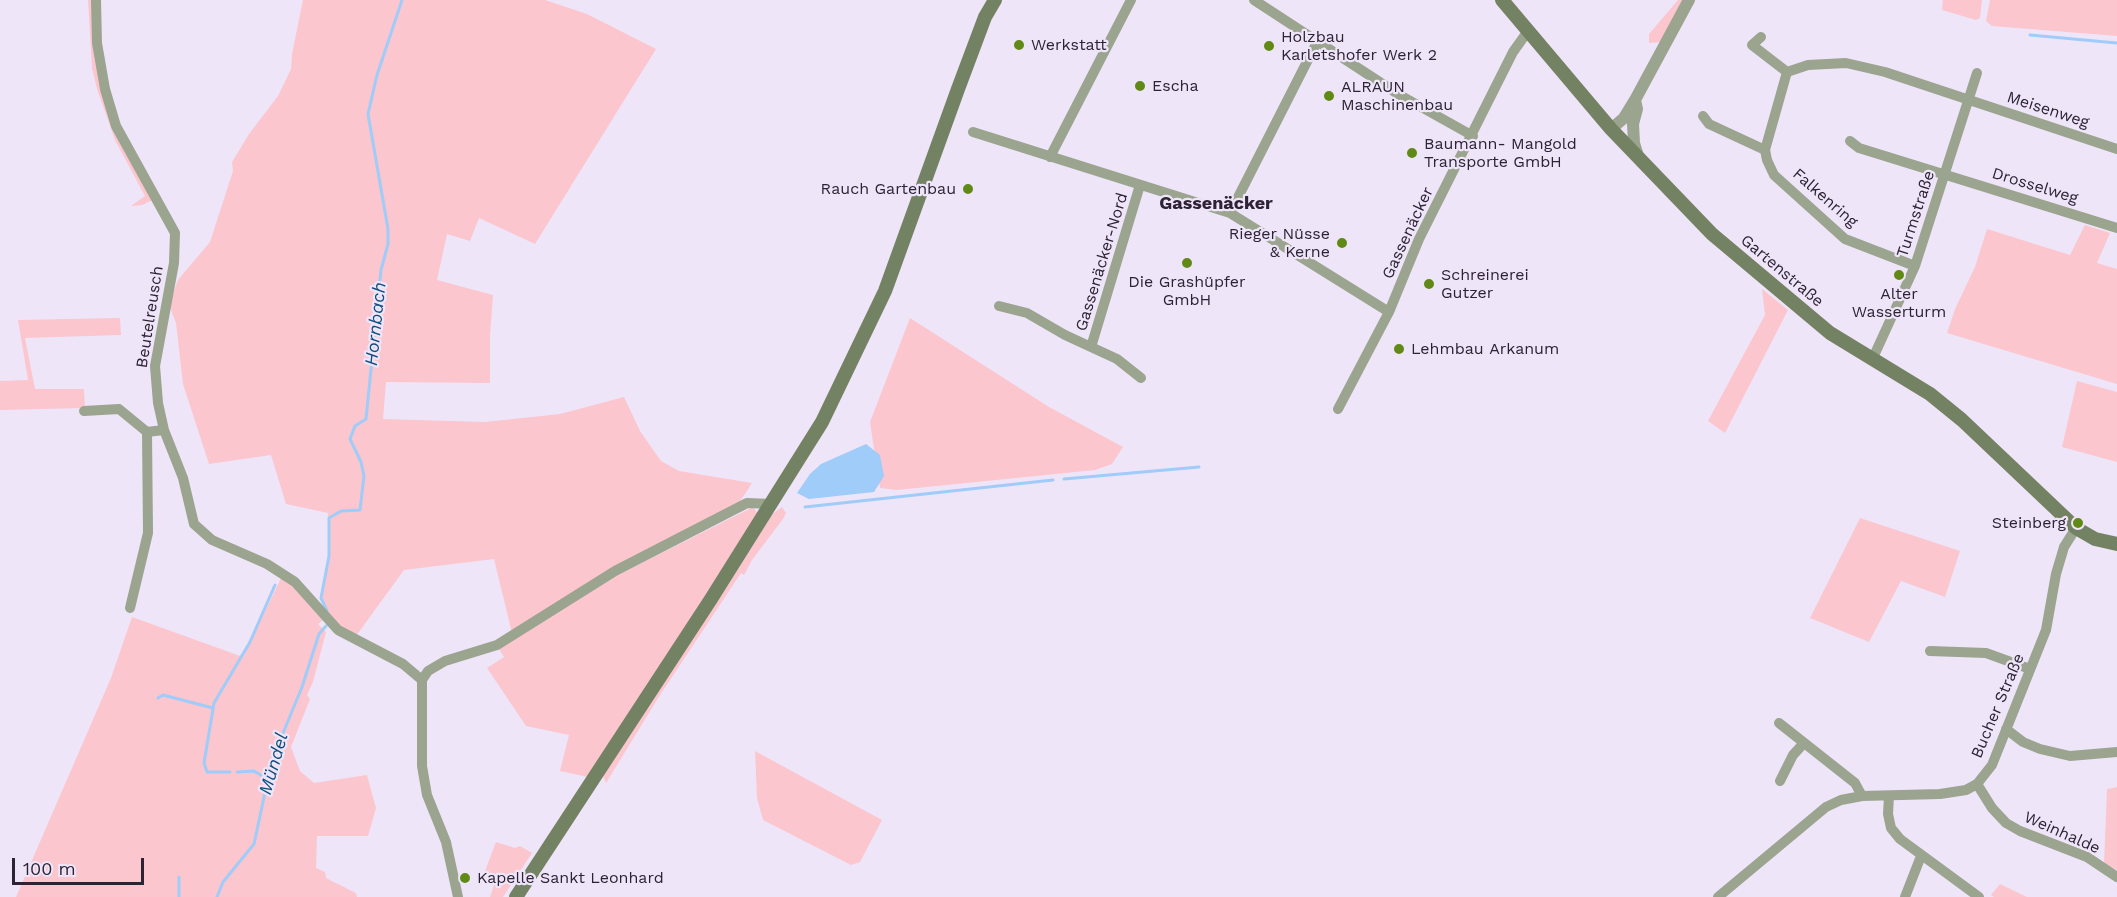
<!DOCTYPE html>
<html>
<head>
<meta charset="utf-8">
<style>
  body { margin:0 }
  #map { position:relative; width:2117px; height:897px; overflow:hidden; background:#efe5f9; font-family:"Work Sans",sans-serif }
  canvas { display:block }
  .scale { position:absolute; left:12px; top:858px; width:132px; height:27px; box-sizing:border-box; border:3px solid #2d2335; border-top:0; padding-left:8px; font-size:18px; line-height:21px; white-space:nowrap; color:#2d2335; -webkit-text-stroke:4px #efe5f9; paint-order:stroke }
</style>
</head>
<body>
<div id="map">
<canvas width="2117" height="897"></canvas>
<div class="scale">100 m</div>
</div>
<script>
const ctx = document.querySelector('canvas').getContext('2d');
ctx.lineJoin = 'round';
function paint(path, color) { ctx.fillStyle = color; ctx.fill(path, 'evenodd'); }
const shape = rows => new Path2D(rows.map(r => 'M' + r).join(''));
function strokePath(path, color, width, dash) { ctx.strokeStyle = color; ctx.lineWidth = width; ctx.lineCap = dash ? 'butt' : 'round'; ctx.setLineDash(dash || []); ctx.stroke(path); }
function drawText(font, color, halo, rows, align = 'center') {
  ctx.font = font + ' "Work Sans",sans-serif'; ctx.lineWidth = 4.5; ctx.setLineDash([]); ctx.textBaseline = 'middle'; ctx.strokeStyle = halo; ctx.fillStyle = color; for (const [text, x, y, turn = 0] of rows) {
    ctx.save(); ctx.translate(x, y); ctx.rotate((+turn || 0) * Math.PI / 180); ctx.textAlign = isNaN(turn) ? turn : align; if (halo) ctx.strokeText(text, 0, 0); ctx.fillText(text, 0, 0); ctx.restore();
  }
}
const green = shape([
  [88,0,93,0,93,17,124,150,153,200,142,205,131,206,145,196,115,140,97,89,92,68],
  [303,0,545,0,587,14,656,49,535,244,479,218,470,241,447,234,437,280,493,295,490,336,490,383,386,382,383,419,485,422,560,414,624,397,640,431,661,461,679,471,752,483,739,503,512,633,494,559,404,570,356,636,332,621,322,597,330,556,328,513,286,504,271,455,209,464,183,384,176,323,169,305,178,280,210,242,233,171,232,162,249,134,278,96,291,69,292,54],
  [1678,0,1685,0,1663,42,1649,43,1649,34],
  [1943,0,1982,0,1980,18,1976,20,1942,10],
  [1990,0,2117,0,2117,36,1992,26,1986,21],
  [2085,225,2110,233,2097,263,2117,269,2117,384,1947,333,1955,309,1975,267,1987,229,2070,255],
  [1762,289,1788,310,1725,433,1708,421,1765,315],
  [120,318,121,335,25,338,35,389,84,389,85,408,0,410,0,381,28,380,18,320],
  [910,318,1049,407,1123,447,1112,464,1095,470,897,490,880,488,870,422],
  [2077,381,2117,392,2117,462,2062,447],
  [753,507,758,514,588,777,560,771,569,735,526,726,487,668,504,657,499,649,606,581],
  [782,507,786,513,783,519,752,560,744,575,741,573,660,695,606,783,602,773,771,515],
  [1860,518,1960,551,1945,597,1901,581,1869,642,1810,618],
  [281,578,294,586,323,620,318,624,326,632,313,682,307,695,310,699,291,747,300,771,314,783,367,775,376,808,368,836,317,836,316,868,325,872,326,878,356,893,357,897,16,897,111,678,132,617,243,657],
  [755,751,882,820,860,862,851,865,763,820,757,798],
  [2117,787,2117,870,2104,864,2107,789],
  [496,842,515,848,520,846,532,853,503,897,490,897,494,885,482,879],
  [2000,884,2027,897,1994,897,1991,895]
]);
const water = shape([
  [866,444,880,455,884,476,874,492,809,499,797,493,810,474,821,464]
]);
const stream = shape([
  [2030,35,2117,43],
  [1064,479,1199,467],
  [805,507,1053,480],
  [327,611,321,598,329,556,329,518,341,511,360,510,364,476,361,462,350,439,355,426,366,419,381,270,388,244,388,229,368,114,377,75,402,0],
  [158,698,163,695,213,708],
  [230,772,207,772,204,763,214,703,250,642,275,585],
  [237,772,254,771,269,780],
  [179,897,179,877],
  [217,897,223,882,254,844,272,760,302,687,319,634,326,626]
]);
const minor = shape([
  [96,0,97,43,105,89,116,126,175,233,174,263,155,366,158,403,164,430,183,478,194,524,212,540,267,564,295,582,338,630,403,664,422,680],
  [1254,0,1398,94,1473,136],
  [1761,37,1752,45,1787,72],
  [1703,116,1709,124,1765,150],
  [973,132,1230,213,1389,312],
  [1850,141,1859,148,2117,228],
  [1050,157,1131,0],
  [1230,213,1317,42],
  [1915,266,1845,239,1774,175,1767,160,1765,150,1787,72,1808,65,1846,63,1885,72,2117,149],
  [999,306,1027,313,1065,335,1117,359,1141,378],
  [1091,347,1140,185],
  [1872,360,1915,266,1977,73],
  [1338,409,1389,312,1419,239,1513,52,1528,31],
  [84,411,119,409,147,432,164,430],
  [130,608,148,533,147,432],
  [1930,651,1986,653,2030,669],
  [1779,723,1855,783,1862,796],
  [2006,729,2023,742,2040,749,2070,756,2117,752],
  [1780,781,1793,755,1804,743],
  [1977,784,1992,808,2006,823,2020,831,2087,857,2117,877],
  [1889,796,1888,814,1891,828,1900,839,1979,897],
  [458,897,446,842,427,795,422,766,422,680,428,671,445,661,497,645,615,571,747,503,772,504],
  [1718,897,1826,807,1841,800,1862,796,1940,794,1966,790,1977,784,1992,765,2046,630,2056,574,2064,547,2076,528],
  [1905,897,1921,856]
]);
const tertiary = shape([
  [1635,100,1637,109,1633,124,1634,143,1638,156],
  [1611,129,1624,118,1635,100,1689,0]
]);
const secondary = shape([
  [1502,0,1611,129,1712,234,1830,333,1930,394,1962,420,2076,528,2095,539,2117,544],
  [516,897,711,599,822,422,885,291,958,89,985,17,995,0]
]);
const markers = [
  [1019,45,6,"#618915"],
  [1269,46,6,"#618915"],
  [1140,86,6,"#618915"],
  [1329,96,6,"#618915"],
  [1412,153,6,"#618915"],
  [968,189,6,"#618915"],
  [1342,243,6,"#618915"],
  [1187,263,6,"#618915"],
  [1899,275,6,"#618915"],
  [1429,284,6,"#618915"],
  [1399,349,6,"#618915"],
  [2078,523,6,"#618915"],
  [465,878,6,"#618915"]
];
const poiNames = [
  ["Holzbau",1281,37],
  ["Karletshofer Werk 2",1281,55],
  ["Werkstatt",1031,45],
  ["Escha",1152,86],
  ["ALRAUN",1341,87],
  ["Maschinenbau",1341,105],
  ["Baumann- Mangold",1424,144],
  ["Transporte GmbH",1424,162],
  ["Rauch Gartenbau",956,189,"right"],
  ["Rieger Nüsse",1330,234,"right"],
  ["& Kerne",1330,252,"right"],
  ["Schreinerei",1441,275],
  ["Gutzer",1441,293],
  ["Die Grashüpfer",1187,282,"center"],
  ["GmbH",1187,300,"center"],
  ["Alter",1899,294,"center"],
  ["Wasserturm",1899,312,"center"],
  ["Lehmbau Arkanum",1411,349],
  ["Steinberg",2066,523,"right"],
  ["Kapelle Sankt Leonhard",477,878]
];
const streetNames = [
  ["Meisenweg",2048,110,18],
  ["Drosselweg",2035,186,17],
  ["Falkenring",1825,198,41],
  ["Turmstraße",1916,214,-72],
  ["Gassenäcker",1408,233,-65],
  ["Gassenäcker-Nord",1102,262,-73],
  ["Gartenstraße",1782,271,40],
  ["Beutelreusch",150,317,-81],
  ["Bucher Straße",1998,706,-67],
  ["Weinhalde",2062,833,24]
];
const neighbourhoodNames = [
  ["Gassenäcker",1216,204]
];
const waterNames = [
  ["Hornbach",376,324,-84],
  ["Mündel",274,764,-74]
];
paint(green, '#fbc6ce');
paint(water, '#9fccf8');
strokePath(stream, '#9fccf8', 3);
strokePath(minor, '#9aa48f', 10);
strokePath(tertiary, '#9aa48f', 12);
strokePath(secondary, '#748264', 14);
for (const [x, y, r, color] of markers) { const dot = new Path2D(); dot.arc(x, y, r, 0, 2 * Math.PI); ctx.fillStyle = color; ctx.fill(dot); strokePath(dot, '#efe5f9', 2); }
drawText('16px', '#2d2335', '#efe5f9', poiNames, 'left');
drawText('16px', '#2d2335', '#efe5f9', streetNames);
drawText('bold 18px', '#2d2335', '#efe5f9', neighbourhoodNames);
drawText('italic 18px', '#0e4d7f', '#efe5f9', waterNames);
</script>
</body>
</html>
